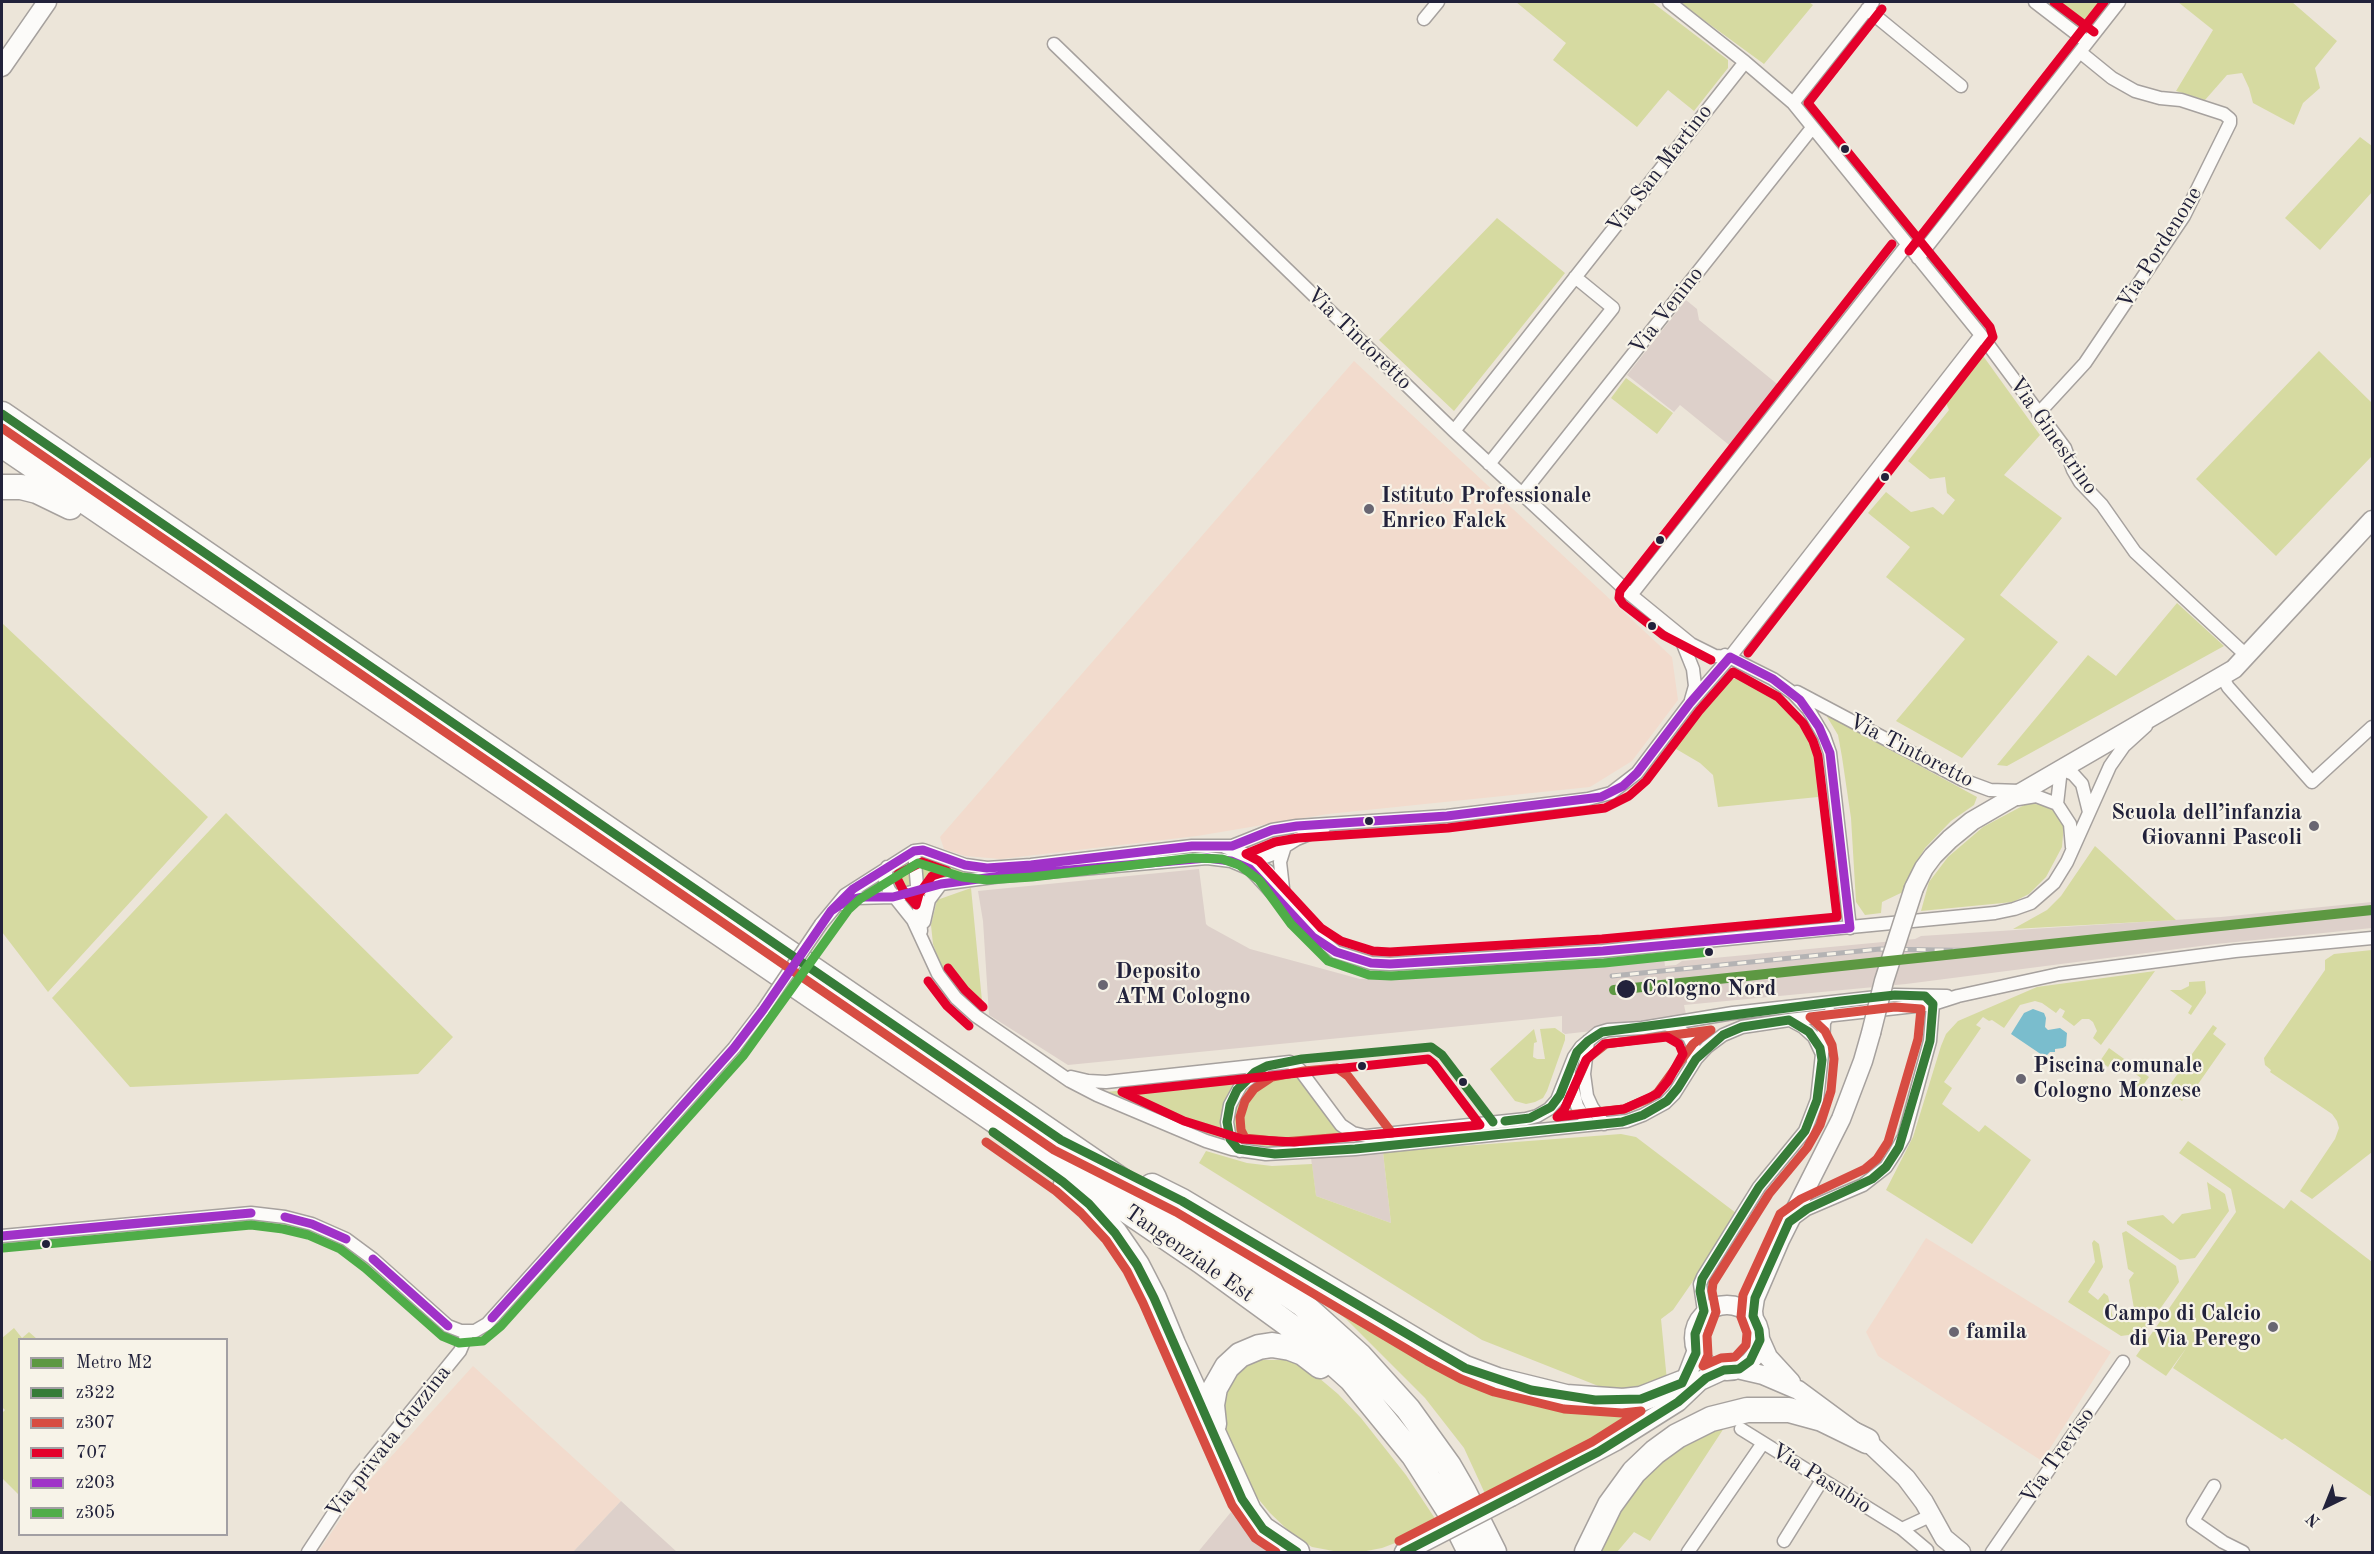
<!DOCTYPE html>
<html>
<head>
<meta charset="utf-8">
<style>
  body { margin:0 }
  #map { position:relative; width:2374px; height:1554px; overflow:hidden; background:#ece5d9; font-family:"Old Standard TT",serif }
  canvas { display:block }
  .frame { position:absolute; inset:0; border:3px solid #22223b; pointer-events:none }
  .legend { position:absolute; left:18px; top:1338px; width:210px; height:198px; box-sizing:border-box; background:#f7f3e8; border:2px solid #a29fa3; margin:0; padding:8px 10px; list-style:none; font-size:18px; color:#22223b }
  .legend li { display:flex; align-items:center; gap:12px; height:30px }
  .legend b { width:30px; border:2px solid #a29fa3 }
  .north { position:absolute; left:2296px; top:1476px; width:60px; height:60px; -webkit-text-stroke:4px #f7f3e8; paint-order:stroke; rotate:223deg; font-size:16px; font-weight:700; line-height:24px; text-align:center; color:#22223b }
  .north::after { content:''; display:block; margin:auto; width:21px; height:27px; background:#22223b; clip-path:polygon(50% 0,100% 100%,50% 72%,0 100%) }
</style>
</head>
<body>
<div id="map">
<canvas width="2374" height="1554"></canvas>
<div class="frame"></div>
<ul class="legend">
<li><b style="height:8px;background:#5d9842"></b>Metro M2</li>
<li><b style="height:8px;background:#367c38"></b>z322</li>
<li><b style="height:8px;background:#d74c42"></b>z307</li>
<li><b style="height:8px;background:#e4002b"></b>707</li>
<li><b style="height:8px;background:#a032c8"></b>z203</li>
<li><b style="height:8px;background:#4fad48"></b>z305</li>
</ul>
<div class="north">N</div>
</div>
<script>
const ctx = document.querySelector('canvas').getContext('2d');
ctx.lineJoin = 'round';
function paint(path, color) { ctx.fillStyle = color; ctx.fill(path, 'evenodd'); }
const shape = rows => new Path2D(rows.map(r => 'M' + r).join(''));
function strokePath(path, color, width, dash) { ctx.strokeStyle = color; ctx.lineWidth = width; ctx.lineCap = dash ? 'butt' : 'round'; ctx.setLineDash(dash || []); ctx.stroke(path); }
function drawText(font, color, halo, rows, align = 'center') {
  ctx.font = font + ' "Old Standard TT",serif'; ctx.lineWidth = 4.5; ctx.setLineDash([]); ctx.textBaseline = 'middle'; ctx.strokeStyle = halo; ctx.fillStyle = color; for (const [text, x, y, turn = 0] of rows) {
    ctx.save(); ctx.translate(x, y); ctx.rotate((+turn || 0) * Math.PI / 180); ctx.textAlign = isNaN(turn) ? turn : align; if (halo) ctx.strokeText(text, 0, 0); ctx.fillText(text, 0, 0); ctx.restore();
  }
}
const built = shape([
  [1354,361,1672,657,1678,700,1632,761,1590,787,1328,814,1197,836,1001,859,965,856,944,849,940,837],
  [1926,1238,2111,1352,2042,1461,1878,1356,1866,1332],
  [473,1366,621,1501,573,1552,318,1552,360,1491]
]);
const industrial = shape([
  [1686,300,1697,309,1699,320,1782,388,1734,449,1680,405,1674,412,1627,375],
  [1199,869,1206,924,1208,926,1250,949,1360,979,1664,958,1665,966,1676,965,1682,961,1915,939,1921,936,2221,917,2372,902,2372,928,2216,944,1906,984,1684,1005,1687,1019,1684,1021,1565,1034,1562,1032,1562,1016,1068,1065,989,1015,983,921,978,891],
  [1383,1152,1391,1223,1316,1196,1311,1158],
  [621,1501,677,1552,573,1552],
  [1231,1512,1249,1536,1267,1552,1198,1552]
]);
const green = shape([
  [1516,2,1652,2,1728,60,1728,68,1694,111,1668,90,1637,127,1553,60,1566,43],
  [1679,2,1809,2,1813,5,1764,64],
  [2046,2,2111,2,2087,33],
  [2178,2,2292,2,2337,41,2315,68,2320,88,2303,103,2294,125,2253,103,2249,88,2242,73,2227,75,2205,100,2176,91,2213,30],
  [2360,137,2372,146,2372,192,2320,250,2285,218],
  [1497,218,1565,273,1454,411,1379,340],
  [2319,351,2372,403,2372,456,2276,556,2196,479],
  [1981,353,2040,435,2004,475,2062,518,2000,595,2058,642,1962,758,1896,721,1965,639,1886,577,1910,547,1868,513,1886,492,1911,512,1933,507,1943,515,1955,500,1947,493,1945,477,1930,479,1908,461,1949,410,1944,398],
  [1626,378,1673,413,1657,434,1611,398],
  [2177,603,2224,646,2007,766,1997,765,2088,655,2116,676],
  [2,623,208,817,48,992,2,932],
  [1737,678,1754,683,1777,694,1805,724,1815,744,1818,797,1718,807,1713,775,1700,763,1671,746,1715,690,1725,682],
  [1826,715,1977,797,1974,805,1951,821,1925,848,1912,871,1905,891,1882,902,1881,913,1865,915,1856,902,1851,818,1842,757,1838,735],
  [2028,803,2048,806,2057,813,2064,823,2062,847,2046,877,2029,894,2013,902,1921,911,1929,882,1948,857,1983,827],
  [226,813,453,1037,418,1074,130,1087,52,998],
  [2095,846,2176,920,2013,929,2047,910,2061,896],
  [923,854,944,865,972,871,972,875,922,883],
  [907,865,913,871,912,885,897,891,891,875,894,868],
  [971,888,983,1011,971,1003,954,985,939,961,933,944,931,925,937,900],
  [2372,950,2372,1152,2312,1199,2300,1191,2335,1139,2339,1128,2337,1121,2332,1114,2270,1072,2271,1070,2265,1065,2264,1058,2325,970,2325,960,2334,954],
  [2155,971,2101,1045,2093,1038,2097,1031,2093,1022,2089,1019,2082,1019,2074,1026,2062,1017,2065,1011,2060,1008,2056,1013,2042,1003,2035,1001,2020,1005,2004,1028,1992,1020,1989,1021,1983,1017,1976,1025,1981,1028,1944,1082,1952,1088,1942,1104,1979,1132,1985,1125,2031,1160,1972,1244,1886,1190,1913,1137,1941,1046,1946,1034,1958,1021,2037,987],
  [2205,981,2206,993,2191,1015,2188,1013,2192,1006,2170,990,2181,990,2189,986,2189,982],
  [2213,1025,2217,1028,2213,1034,2226,1044,2189,1097,2186,1096,2182,1101,2166,1090],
  [1555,1028,1565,1035,1565,1040,1547,1091,1543,1098,1535,1102,1526,1104,1515,1101,1490,1069,1534,1029,1537,1042,1534,1043,1533,1057,1537,1059,1545,1059,1540,1029],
  [2109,1048,2149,1077,2140,1089,2136,1086,2141,1078,2114,1058,2108,1067,2100,1061],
  [1285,1072,1302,1080,1340,1129,1341,1139,1335,1143,1304,1147,1269,1147,1245,1143,1234,1131,1236,1106,1246,1090,1266,1074],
  [1237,1079,1224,1105,1220,1118,1221,1142,1106,1092],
  [1621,1134,1636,1137,1736,1213,1691,1284,1673,1310,1661,1319,1667,1381,1625,1391,1606,1389,1482,1340,1199,1163,1206,1151,1247,1163,1272,1166,1312,1164,1316,1196,1391,1223,1383,1152],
  [2188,1141,2284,1209,2291,1200,2372,1262,2372,1497,2285,1438,2282,1440,2173,1368,2187,1347,2166,1376,2136,1356,2236,1212,2231,1189,2179,1153],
  [2207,1182,2225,1194,2229,1211,2195,1258,2180,1260,2127,1224,2127,1221,2163,1215,2173,1224,2182,1214,2211,1209],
  [2126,1231,2176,1266,2179,1282,2143,1333,2121,1336,2068,1302,2095,1262,2092,1243,2094,1240,2099,1244,2103,1267,2088,1292,2098,1300,2104,1293,2108,1296,2113,1318,2135,1314,2129,1280,2134,1273,2128,1269,2122,1233],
  [1307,1288,1459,1375,1653,1405,1655,1408,1612,1437,1487,1498,1464,1448,1425,1398,1346,1319],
  [14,1328,22,1338,29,1332,37,1339,20,1340,19,1495,2,1478,2,1413,5,1410,2,1407,2,1338],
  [1258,1360,1286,1360,1306,1367,1338,1394,1361,1418,1406,1475,1440,1526,1382,1548,1361,1552,1339,1552,1312,1547,1293,1535,1270,1513,1251,1490,1219,1415,1225,1388,1245,1367],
  [1724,1428,1650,1541,1634,1532,1617,1552,1590,1552,1642,1474,1698,1436]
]);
const water = shape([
  [2033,1009,2044,1013,2046,1018,2045,1027,2048,1030,2060,1028,2067,1033,2066,1046,2063,1048,2055,1049,2055,1052,2050,1052,2045,1057,2011,1034,2024,1013]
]);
const street = shape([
  [1669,2,1745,62,1793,103,1981,335,2065,448,2073,470,2080,482,2102,505,2135,552,2247,656],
  [2035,2,2087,42],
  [1867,9,1961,86],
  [1424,19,1438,2],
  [1054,44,1454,431,1631,595,1691,644,1715,656,1730,657],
  [1793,103,1873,2],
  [1918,258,2119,2],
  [2038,414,2085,363,2184,216,2230,123,2230,119,2224,114,2181,100,2160,98,2135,91,2112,78,2080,52],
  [1454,431,1745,62],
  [1489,464,1613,308,1575,277],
  [1522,494,1812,128],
  [1631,595,1907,245],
  [1681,639,1693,669,1695,686,1691,700],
  [1725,655,1773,679,1793,693,1808,709,1824,736,1830,753,1850,928],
  [2222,676,2228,687,2312,782,2372,727],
  [1797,692,1963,780,1990,790,2020,791],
  [2018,799,2036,796,2057,804,2070,824,2072,847],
  [2057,804,2061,769,2073,774,2082,784,2089,812],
  [1225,847,1245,854,1268,871,1300,916,1325,943,1336,952,1371,963,1390,964,1603,951,1995,913,2014,909,2031,903,2054,883,2067,862,2110,766,2124,746,2146,726],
  [914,851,921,931],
  [1251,862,1273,854,1297,839,1324,828],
  [887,867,885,880,889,890,913,920,938,974,956,998,976,1016,1070,1081,1097,1095,1206,1141,1232,1149,1266,1154,1355,1149,1627,1121,1643,1115,1665,1103,1674,1094,1696,1059,1707,1047,1723,1035,1742,1027,1789,1020,1933,1004,1958,996,2059,974,2235,951,2372,938],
  [1283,888,1280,862,1285,846],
  [842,904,855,898,893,897,941,884,1001,876,1207,858,1231,861,1250,869,1297,920],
  [924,922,929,900,941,884],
  [821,924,845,895,914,851,923,850,965,865,987,868,1031,865,1192,846,1232,846,1272,830,1297,826,1447,816,1588,799,1611,793,1637,773,1690,703,1730,657,1981,335],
  [1668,1025,1677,1028,1689,1037,1694,1048,1693,1062],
  [1588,1041,1584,1074,1587,1096,1592,1107,1604,1124],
  [1823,1050,1824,1022,1830,1013],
  [1569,1074,1577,1106,1589,1125],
  [1071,1077,1088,1081,1106,1082,1290,1062,1300,1070,1341,1125,1353,1133,1366,1136,1526,1119,1537,1116,1549,1109,1557,1100,1574,1057,1581,1047,1598,1033,1608,1030,1642,1028,1733,1013,1895,995,1947,996],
  [1240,1151,1234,1145,1229,1134,1227,1122,1230,1105,1241,1085,1263,1068],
  [1792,1220,1807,1209,1863,1185,1886,1167,1895,1153,1904,1137,1930,1041,1933,1004,1928,999],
  [2,1236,251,1213,285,1217,312,1224,346,1239,373,1259,448,1326,461,1331,475,1331,487,1324,603,1195,734,1048,763,1010],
  [1702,1318,1704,1311,1700,1284,1703,1277,1759,1187,1805,1131,1817,1100,1822,1054,1814,1037,1803,1027,1790,1020],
  [1741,1429,1902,1529,1927,1550],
  [2214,1486,2193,1521,2223,1542,2243,1552],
  [1902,1529,1932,1515],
  [1784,1541,1822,1480],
  [308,1552,356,1479,460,1351,468,1332],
  [1688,1552,1763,1443],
  [1992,1552,2123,1362]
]);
const secondary = shape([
  [2,67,47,2],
  [1914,888,1924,868,1933,856,1950,839,1972,821,2234,669,2372,520],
  '1694 1338a33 33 0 1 1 66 0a33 33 0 1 1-66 0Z',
  [1754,1320,1753,1311,1755,1298,1780,1240,1841,1119,1863,1061,1871,1033],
  [1760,1339,1768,1357,1791,1382],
  [1737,1369,1763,1375,1798,1390,1867,1441,1906,1478,1924,1502,1944,1538,1961,1552],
  [1675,1393,1687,1376,1697,1350],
  [1511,1497,1616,1441,1678,1402,1700,1381,1724,1370],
  [1404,1552,1418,1545]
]);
const highway = shape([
  [2,414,1302,1304,1360,1356,1408,1409,1449,1466,1464,1492,1494,1552],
  [2,445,1201,1261,1300,1333,1351,1379,1414,1456,1451,1514,1470,1552],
  [2,487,21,487,37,491,70,507],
  [1066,1184,1089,1204,1115,1233,1137,1265,1154,1298,1173,1344,1249,1511,1263,1529,1297,1552],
  [1152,1186,1182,1201,1433,1351,1465,1368,1497,1380,1566,1397,1623,1401,1641,1399,1682,1383],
  [1214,1424,1212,1405,1215,1388,1227,1367,1240,1355,1259,1347,1272,1345,1290,1348,1303,1353,1320,1366],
  [1587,1552,1610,1505,1634,1472,1655,1452,1677,1436,1711,1419,1747,1410,1789,1410,1822,1419,1867,1441]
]);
const rail = shape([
  [1612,976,1880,949,2000,951]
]);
const streetBridge = shape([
  [763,1010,821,924]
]);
const secondaryBridge = shape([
  [1871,1033,1884,981,1914,888],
  [1418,1545,1511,1497]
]);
const bus1 = shape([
  [2,414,1061,1140,1182,1201,1465,1368,1531,1390,1595,1400,1641,1399,1682,1383],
  [1505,1121,1530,1118,1551,1107,1560,1095,1577,1052,1588,1041,1602,1032,1841,1001,1895,995,1925,996],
  [1493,1122,1442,1055,1431,1047,1302,1059,1267,1066,1255,1072,1237,1090,1230,1105,1227,1122,1230,1139,1238,1149,1275,1154,1355,1149,1622,1122,1643,1115,1667,1101,1678,1088,1696,1059,1723,1035,1742,1027,1789,1020],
  [993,1132,1063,1182,1089,1204,1115,1233,1137,1265,1154,1298,1242,1499,1263,1529,1297,1552],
  [1682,1383,1696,1353,1695,1334,1704,1311,1700,1291,1702,1279,1759,1187,1805,1131,1817,1100,1822,1060,1820,1048,1809,1032,1789,1020],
  [1404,1552,1598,1452,1678,1402,1706,1378,1724,1370,1739,1369,1750,1361,1760,1340,1759,1330,1753,1316,1755,1298,1789,1222,1807,1209,1872,1179,1886,1167,1899,1147,1930,1041,1933,1004,1925,996]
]);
const bus2 = shape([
  [2,428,1054,1150,1176,1212,1427,1361,1461,1379,1494,1392,1564,1409,1622,1413,1641,1411,1592,1442,1399,1541],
  [1895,1007,1921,1009,1918,1039,1888,1142,1877,1159,1865,1169,1801,1199,1780,1214,1743,1295,1741,1317,1747,1333,1746,1345,1735,1357,1721,1358,1703,1366,1708,1355,1707,1336,1716,1312,1712,1291,1713,1283,1769,1194,1807,1148,1820,1125,1831,1091,1834,1059,1832,1045,1825,1031,1810,1017,1895,1007],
  [1711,1030,1693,1044,1658,1092,1650,1098,1624,1109,1558,1116,1564,1110,1587,1059,1606,1044,1711,1030],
  [1337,1068,1348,1076,1392,1133,1283,1142,1245,1138,1241,1130,1240,1117,1245,1101,1254,1089,1272,1077,1304,1071,1337,1068],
  [986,1142,1056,1191,1081,1213,1106,1240,1127,1271,1143,1303,1232,1505,1255,1538,1276,1552]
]);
const bus3 = shape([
  [2054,2,2094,32],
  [1909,251,2104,2],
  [1748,653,1993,337,1990,327,1808,103,1882,9],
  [1711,660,1663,635,1623,604,1619,598,1620,591,1892,244],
  [1733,672,1778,697,1803,723,1813,741,1818,756,1837,917,1602,939,1390,952,1373,951,1341,941,1321,928,1259,861,1246,854,1275,842,1298,838,1448,828,1605,808,1629,796,1646,781,1699,711,1733,672],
  [922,862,947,871,932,876,919,894,916,905,903,890,897,878,898,874,922,862],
  [948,968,965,990,983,1007],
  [928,981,947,1006,969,1026],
  [1667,1037,1679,1044,1683,1054,1668,1081,1657,1094,1624,1109,1557,1117,1564,1110,1586,1060,1604,1044,1667,1037],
  [1428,1059,1434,1064,1480,1125,1294,1142,1242,1139,1184,1121,1122,1092,1428,1059]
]);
const bus4 = shape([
  [1730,657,1773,679,1800,700,1819,727,1830,753,1850,928,1603,951,1390,964,1371,963,1336,952,1313,937,1250,869,1231,861,1207,858,1001,876,941,884,893,897,863,897,846,901,831,911,853,889,914,851,923,850,965,865,987,868,1031,865,1192,846,1232,846,1272,830,1297,826,1447,816,1601,797,1623,786,1637,773,1690,703,1730,657],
  [763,1010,831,911],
  [763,1010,831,911],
  [734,1048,763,1010],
  [734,1048,763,1010],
  [603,1195,734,1048],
  [603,1195,734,1048],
  [251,1213,2,1236,117,1225,251,1213],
  [285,1217,312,1224,346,1239],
  [373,1259,448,1326],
  [373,1259,448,1326],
  [492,1318,603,1195]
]);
const bus5 = shape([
  [3,1248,251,1225,283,1229,308,1235,340,1249,365,1268,442,1336,459,1343,483,1341,501,1326,743,1056,848,910,860,899,918,863,962,877,987,880,1032,877,1193,858,1222,859,1239,865,1259,880,1291,924,1328,961,1369,975,1391,976,1604,963,1709,952]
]);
const metro1 = shape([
  [1614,990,2372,910]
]);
const markers = [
  [1845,149,5,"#22223b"],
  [1885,477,5,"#22223b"],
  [1369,509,6,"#696672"],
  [1660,540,5,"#22223b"],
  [1652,626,5,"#22223b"],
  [1369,821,5,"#22223b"],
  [2314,826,6,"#696672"],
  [1709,952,5,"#22223b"],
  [1103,985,6,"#696672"],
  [1626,989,10,"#22223b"],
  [1362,1066,5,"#22223b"],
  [2021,1079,6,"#696672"],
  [1463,1082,5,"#22223b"],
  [46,1244,5,"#22223b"],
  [2273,1327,6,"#696672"],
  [1954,1332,6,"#696672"]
];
const streetNames = [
  ["Via San Martino",1660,169,-52],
  ["Via Pordenone",2160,248,-58],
  ["Via Venino",1667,311,-52],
  ["Via Tintoretto",1359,339,44],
  ["Via Ginestrino",2053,436,55],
  ["Via Tintoretto",1911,751,27],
  ["Tangenziale Est",1189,1254,35],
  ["Via privata Guzzina",389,1442,-52],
  ["Via Treviso",2058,1456,-55],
  ["Via Pasubio",1821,1479,32]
];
const poiNames = [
  ["Istituto Professionale",1381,496],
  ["Enrico Falck",1381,521],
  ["Scuola dell’infanzia",2302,813,"right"],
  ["Giovanni Pascoli",2302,838,"right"],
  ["Deposito",1115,972],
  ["ATM Cologno",1115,997],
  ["Piscina comunale",2033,1066],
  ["Cologno Monzese",2033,1091],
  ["Campo di Calcio",2261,1314,"right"],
  ["di Via Perego",2261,1339,"right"],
  ["famila",1966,1332]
];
const stopNames = [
  ["Cologno Nord",1642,989]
];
paint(built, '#f2dbcd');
paint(industrial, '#ddd0ca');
paint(green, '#d6daa1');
paint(water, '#7abdcd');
strokePath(street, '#a6a19e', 15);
strokePath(secondary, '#a6a19e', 21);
strokePath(highway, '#a6a19e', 27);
strokePath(street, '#fcfbf9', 12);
strokePath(secondary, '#fcfbf9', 18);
strokePath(highway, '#fcfbf9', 24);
strokePath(rail, '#b4b3b4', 5);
strokePath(rail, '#f7f3e8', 3, [9]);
strokePath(streetBridge, '#a6a19e', 15, []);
strokePath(secondaryBridge, '#a6a19e', 21, []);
strokePath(streetBridge, '#fcfbf9', 12);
strokePath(secondaryBridge, '#fcfbf9', 18);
strokePath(bus1, '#367c38', 9);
strokePath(bus2, '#d74c42', 9);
strokePath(bus3, '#e4002b', 9);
strokePath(bus4, '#a032c8', 9);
strokePath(bus5, '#4fad48', 9);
strokePath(metro1, '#5d9842', 10);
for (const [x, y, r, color] of markers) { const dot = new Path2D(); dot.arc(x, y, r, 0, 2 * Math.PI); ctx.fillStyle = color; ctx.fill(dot); strokePath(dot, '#f7f3e8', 2); }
drawText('22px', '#22223b', '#f7f3e8', streetNames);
drawText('bold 22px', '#22223b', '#f7f3e8', poiNames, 'left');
drawText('bold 22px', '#22223b', '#f7f3e8', stopNames, 'left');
</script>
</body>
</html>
